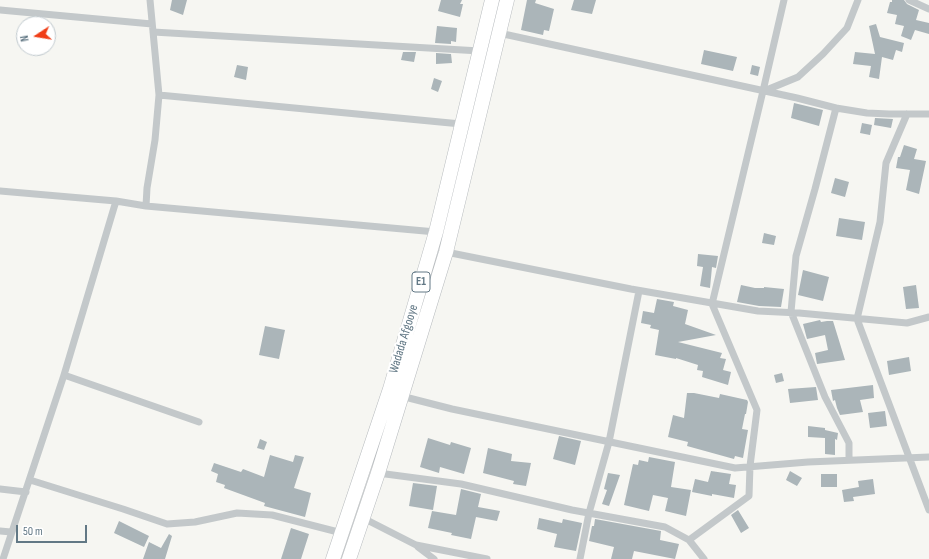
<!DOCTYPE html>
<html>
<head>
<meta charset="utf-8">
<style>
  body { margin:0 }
  #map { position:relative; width:929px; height:559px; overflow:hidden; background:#f6f6f2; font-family:"Sofia Sans Condensed",sans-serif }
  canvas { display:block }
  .north { position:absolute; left:16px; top:16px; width:40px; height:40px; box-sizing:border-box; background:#fff; border:1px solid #c0c9ce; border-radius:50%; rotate:258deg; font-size:11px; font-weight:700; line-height:16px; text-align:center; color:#627885 }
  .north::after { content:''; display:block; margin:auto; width:14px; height:18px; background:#f03e17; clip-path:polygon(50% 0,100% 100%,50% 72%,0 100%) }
  .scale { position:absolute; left:16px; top:525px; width:71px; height:18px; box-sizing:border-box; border:2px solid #627885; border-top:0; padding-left:5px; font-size:12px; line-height:14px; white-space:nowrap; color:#627885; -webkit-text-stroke:3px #fff; paint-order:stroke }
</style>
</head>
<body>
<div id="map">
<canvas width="929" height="559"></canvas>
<div class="north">N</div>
<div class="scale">50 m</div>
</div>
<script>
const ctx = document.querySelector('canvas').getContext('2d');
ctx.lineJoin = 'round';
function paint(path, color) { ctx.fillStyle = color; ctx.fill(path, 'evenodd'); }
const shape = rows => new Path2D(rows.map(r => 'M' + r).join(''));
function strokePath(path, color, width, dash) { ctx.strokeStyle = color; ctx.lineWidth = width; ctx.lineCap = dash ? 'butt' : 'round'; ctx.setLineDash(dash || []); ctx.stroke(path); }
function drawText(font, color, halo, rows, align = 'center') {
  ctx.font = font + ' "Sofia Sans Condensed",sans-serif'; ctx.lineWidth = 4; ctx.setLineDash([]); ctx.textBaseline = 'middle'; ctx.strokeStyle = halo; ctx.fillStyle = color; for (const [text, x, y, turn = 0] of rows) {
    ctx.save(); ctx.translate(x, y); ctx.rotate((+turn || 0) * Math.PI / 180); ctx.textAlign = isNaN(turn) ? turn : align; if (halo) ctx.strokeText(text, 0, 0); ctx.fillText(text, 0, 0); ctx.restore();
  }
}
const building = shape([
  [172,0,187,0,183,15,170,10],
  [441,0,462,0,460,4,463,4,460,17,438,11],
  [527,0,536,0,535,3,554,9,549,31,544,30,543,35,521,30],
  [574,0,596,0,592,14,571,10],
  [892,0,904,0,907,4,919,10,916,20,929,23,929,34,915,30,911,40,901,36,904,26,895,24,897,15,887,13,890,2,892,2],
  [876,24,880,37,904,43,902,52,896,50,893,60,882,57,879,79,869,77,871,66,853,64,855,52,875,54,869,26],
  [437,26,457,28,456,42,451,41,451,44,435,43],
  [704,50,737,57,733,71,701,64],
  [403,52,416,52,414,62,401,60],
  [436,53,451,54,452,63,436,64],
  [237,65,248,67,246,80,234,77],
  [752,65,760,67,758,76,750,74],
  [434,78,442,81,438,92,431,89],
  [794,103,823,110,819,126,791,118],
  [875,118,893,119,891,128,874,125],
  [862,123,872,125,870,135,860,133],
  [904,145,917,149,914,159,926,161,919,194,906,190,910,170,896,168,898,157,900,157],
  [835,178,849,182,845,197,831,193],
  [839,218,865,222,862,240,836,236],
  [764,233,776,236,774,245,762,243],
  [698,254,718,256,716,268,712,267,710,288,700,286,703,267,697,266],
  [803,270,829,277,823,301,798,295],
  [741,285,755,288,764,288,764,287,784,289,781,307,759,306,737,302],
  [916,285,919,308,906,309,903,287],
  [657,299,674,302,673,306,688,310,685,324,716,335,678,342,722,353,720,358,726,359,723,370,731,372,728,385,702,377,703,371,697,370,698,365,676,358,676,359,655,355,659,330,650,328,651,325,641,323,643,311,654,313],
  [820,320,821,322,827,321,833,321,845,360,817,364,815,353,828,350,825,335,807,339,803,324],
  [265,326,285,330,279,359,259,355],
  [909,357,911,371,889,375,887,361],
  [782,373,784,381,776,383,774,375],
  [873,385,874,398,860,400,863,412,840,415,837,408,835,400,833,401,831,390],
  [816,387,818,400,790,403,788,389],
  [687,393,694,393,719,398,720,394,747,400,748,402,746,414,745,414,742,429,748,430,743,458,735,456,734,459,687,446,688,442,668,437,673,415,684,418],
  [885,411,887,426,870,428,868,413],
  [808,426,825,428,825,430,838,433,837,440,835,439,835,455,825,454,825,438,808,437],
  [559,436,581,441,575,465,553,459],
  [428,438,450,445,451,442,471,448,464,474,440,467,439,473,420,467],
  [260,439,267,442,264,450,257,448],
  [488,448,512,454,511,461,531,463,526,486,513,484,514,481,483,473],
  [270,455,293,462,295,455,304,457,294,488,311,493,305,517,264,506,265,503,224,488,225,485,216,482,218,474,211,471,214,463,241,472,243,469,264,477],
  [649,457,675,462,671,487,691,490,686,516,665,511,668,498,653,495,649,511,624,505,633,464,638,465,639,460,648,462],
  [711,471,731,474,729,484,736,485,734,498,712,494,712,496,692,492,695,479,708,482],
  [790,471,802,478,797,486,786,480],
  [608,473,620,475,609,506,602,504,607,490,604,489],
  [821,474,837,474,837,487,821,487],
  [873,479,875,494,853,497,854,501,844,502,842,490,859,487,858,481],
  [413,483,437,486,433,510,409,506],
  [461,489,481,494,478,507,500,511,497,521,476,517,471,539,451,535,452,533,428,528,432,511,456,515],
  [738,510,749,528,741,533,731,515],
  [539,518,562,523,563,519,582,523,576,551,554,547,557,534,537,529],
  [595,519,661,531,660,540,679,544,675,559,634,551,632,559,611,559,614,547,589,541,592,526,594,526],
  [119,521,149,536,144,547,114,533],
  [291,528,309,534,301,559,281,559],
  [169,534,172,536,165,559,143,559,149,542,161,548]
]);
const street = shape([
  [909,0,929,9],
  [0,10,152,24],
  [153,32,480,51],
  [499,33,797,98,836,108,867,113,889,114,929,114],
  [764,91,798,77,823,54,847,28,858,0],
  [159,95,461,124],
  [836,108,815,189,796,256,791,312,825,397,849,443,849,460],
  [907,114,886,163,880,222,857,319,929,510],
  [0,191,116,201,146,206,436,232],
  [146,206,147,188,155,140,159,95,150,0],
  [446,252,631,289,758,311,799,313,907,323,929,317],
  [64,375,199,422],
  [401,396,452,409,735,468,808,462,929,457],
  [378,473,461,484,572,510,665,527,689,540,704,559],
  [30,480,123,509,167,524,195,522,237,513,272,515,342,533],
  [0,489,26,492],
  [363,518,416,545,487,559],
  [0,531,11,532],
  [689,540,749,496,750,466,757,410,712,304,763,91,784,0],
  [418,547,434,559],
  [3,559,64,375,116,201],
  [580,559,589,513,609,442,639,291]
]);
const highway = shape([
  [333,559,390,389,436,232,492,0],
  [349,559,378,473,446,252,507,0]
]);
const shields = [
  [421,282,18]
];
const shieldNames = [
  ["E1",421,282]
];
const streetNames = [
  ["Wadada Afgooye",404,339,-73]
];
paint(building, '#abb5b9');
strokePath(highway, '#b7bbbe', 15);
strokePath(street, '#c3c8ca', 7);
strokePath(highway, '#fff', 14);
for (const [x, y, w] of shields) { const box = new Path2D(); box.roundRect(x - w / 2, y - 10, w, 20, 3); ctx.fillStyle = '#fff'; ctx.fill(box); strokePath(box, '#627885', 1); }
drawText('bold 12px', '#627885', null, shieldNames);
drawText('13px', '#627885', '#fff', streetNames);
</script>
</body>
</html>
